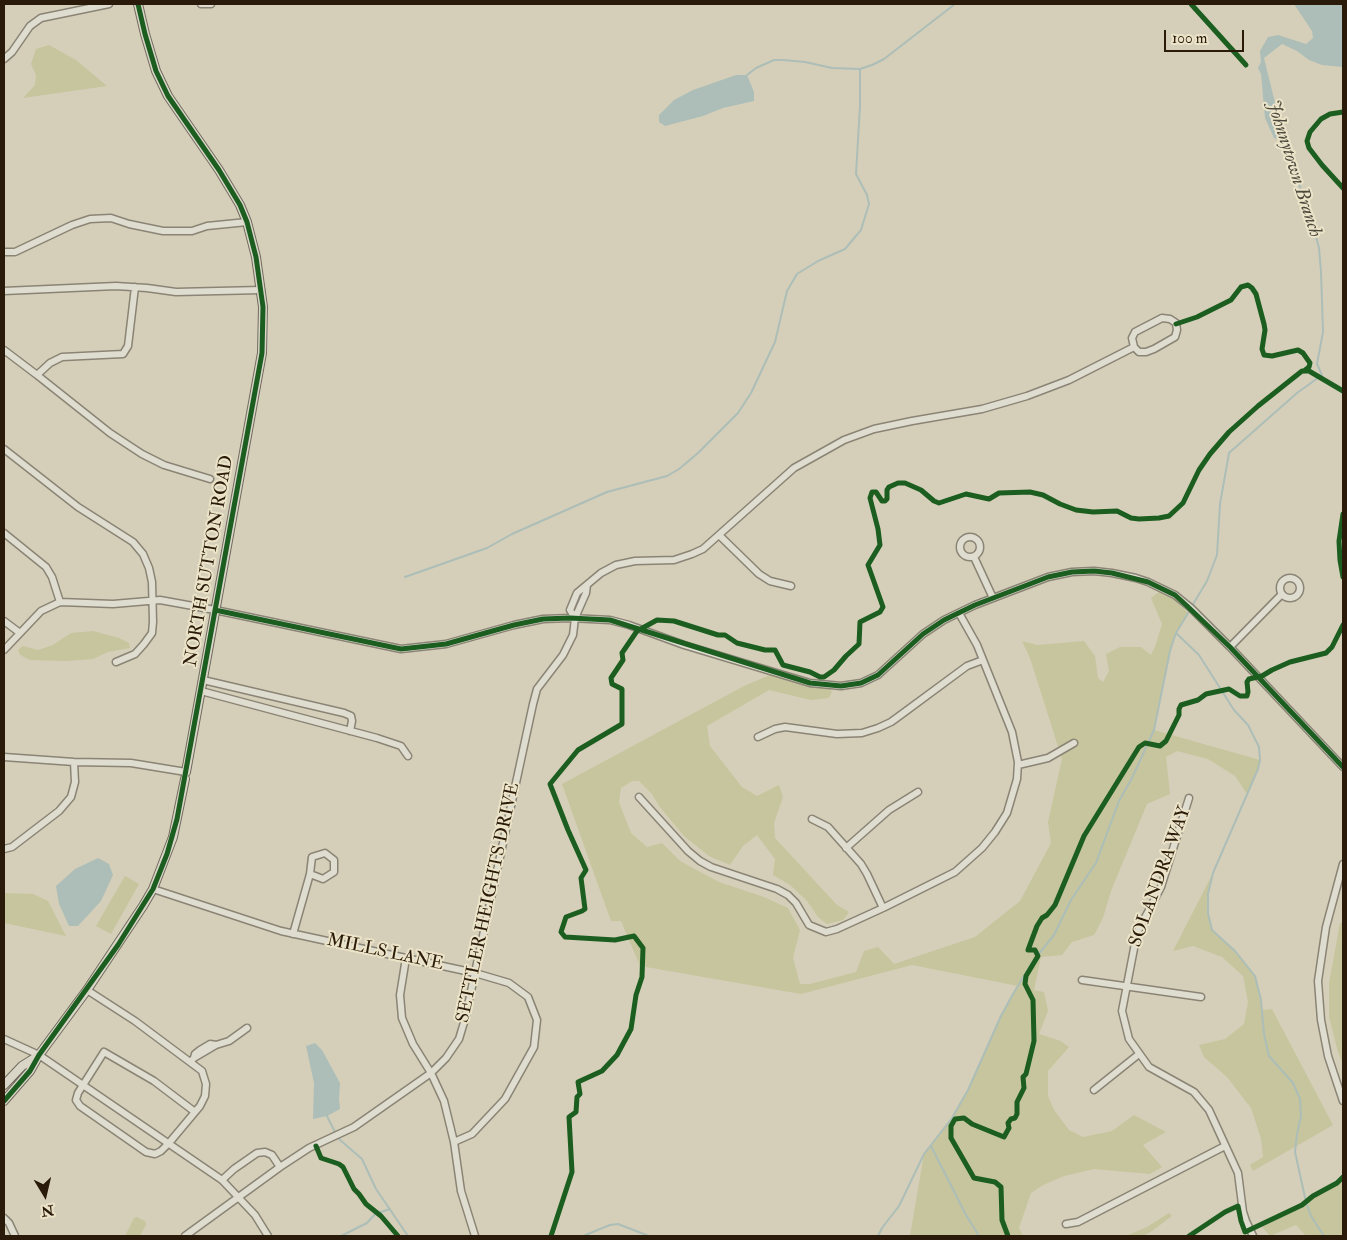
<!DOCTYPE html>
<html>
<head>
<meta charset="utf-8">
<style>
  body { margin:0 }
  #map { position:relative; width:1347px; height:1240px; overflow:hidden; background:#d5cfb9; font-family:"IM FELL Double Pica",serif }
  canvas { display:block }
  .frame { position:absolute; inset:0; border:5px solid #2a1a09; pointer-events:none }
  .north { position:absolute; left:20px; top:1170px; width:50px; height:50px; -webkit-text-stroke:4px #ece4c9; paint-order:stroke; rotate:171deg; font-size:14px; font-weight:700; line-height:20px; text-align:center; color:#2a1a09 }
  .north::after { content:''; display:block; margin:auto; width:18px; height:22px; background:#2a1a09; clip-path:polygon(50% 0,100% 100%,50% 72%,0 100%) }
  .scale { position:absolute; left:1164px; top:30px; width:80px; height:22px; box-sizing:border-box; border:2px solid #2a1a09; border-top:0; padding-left:6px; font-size:15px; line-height:18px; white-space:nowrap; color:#2a1a09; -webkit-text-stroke:4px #ece4c9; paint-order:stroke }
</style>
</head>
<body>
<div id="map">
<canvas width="1347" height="1240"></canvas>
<div class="frame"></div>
<div class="north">N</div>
<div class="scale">100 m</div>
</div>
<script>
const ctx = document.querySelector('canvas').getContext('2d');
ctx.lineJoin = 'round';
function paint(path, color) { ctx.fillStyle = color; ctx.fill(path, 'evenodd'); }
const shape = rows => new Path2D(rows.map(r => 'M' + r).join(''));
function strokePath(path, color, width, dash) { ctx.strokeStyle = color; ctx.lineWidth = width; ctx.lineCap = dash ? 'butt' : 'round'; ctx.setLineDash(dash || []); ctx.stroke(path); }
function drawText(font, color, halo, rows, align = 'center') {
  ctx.font = font + ' "IM FELL Double Pica",serif'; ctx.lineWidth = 4; ctx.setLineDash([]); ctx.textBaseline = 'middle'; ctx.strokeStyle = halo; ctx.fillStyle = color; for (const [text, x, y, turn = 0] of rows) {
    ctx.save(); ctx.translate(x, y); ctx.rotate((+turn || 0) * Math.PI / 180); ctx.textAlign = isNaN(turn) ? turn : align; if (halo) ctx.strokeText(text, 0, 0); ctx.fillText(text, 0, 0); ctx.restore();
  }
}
const green = shape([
  [49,45,76,60,107,86,23,98,35,85,36,75,31,64,36,49],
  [1160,591,1175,600,1188,613,1176,633,1170,651,1154,730,1260,760,1258,769,1247,794,1235,776,1208,759,1177,751,1166,757,1170,794,1147,804,1111,891,1103,918,1094,935,1072,942,1062,955,1041,957,1034,990,1044,992,1048,1011,1039,1034,1061,1041,1069,1047,1048,1071,1048,1096,1054,1110,1069,1130,1083,1137,1112,1131,1134,1115,1166,1132,1143,1145,1162,1167,1150,1174,1094,1169,1064,1176,1043,1185,1031,1193,1019,1228,1023,1236,910,1236,924,1154,952,1118,968,1090,1001,1016,1018,986,912,965,801,994,640,966,621,921,611,921,562,784,744,686,770,675,805,685,828,688,832,692,829,698,811,700,769,690,707,726,710,746,742,787,757,796,779,785,783,797,774,823,775,838,837,905,849,912,843,920,827,924,818,917,807,901,790,885,773,875,775,859,757,835,743,846,730,865,709,856,684,836,659,806,652,794,639,781,632,781,621,788,619,802,631,833,647,847,662,843,680,861,719,882,764,897,788,908,800,930,793,958,800,984,810,984,856,972,864,951,878,947,894,964,975,937,1020,901,1051,843,1048,822,1062,759,1030,658,1022,641,1037,645,1084,641,1095,656,1098,678,1103,682,1109,671,1106,654,1120,647,1141,647,1151,655,1156,644,1162,624,1151,598],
  [93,631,119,638,129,643,130,648,108,652,93,659,66,661,30,660,20,655,18,650,23,646,38,650,53,645,71,633],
  [1213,873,1208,894,1208,913,1212,930,1235,951,1255,976,1262,1010,1272,1009,1333,1125,1253,1171,1250,1165,1263,1157,1261,1139,1251,1108,1227,1077,1204,1057,1199,1045,1225,1039,1244,1024,1248,1002,1243,976,1222,957,1193,946,1173,951],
  [125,876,139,884,111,934,96,926],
  [4,893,33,894,48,901,66,936,4,923],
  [1340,923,1343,923,1343,1064,1338,1052,1329,1017,1329,983],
  [1343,1181,1343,1236,1306,1236,1296,1225,1270,1236,1262,1227],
  [1169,1213,1172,1216,1152,1231,1143,1236,1126,1236,1147,1227],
  [137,1217,145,1221,146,1225,140,1236,125,1236,134,1218]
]);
const water = shape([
  [1294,4,1343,4,1343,67,1322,65,1309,60,1297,51,1282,44,1264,58,1285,143,1274,138,1265,118,1261,74,1258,68,1261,62,1260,51,1268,37,1278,35,1306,44,1313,38,1312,31],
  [736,75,747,75,754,92,754,101,723,108,703,116,665,126,659,122,659,115,674,100,693,90],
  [98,858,109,864,113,875,101,901,78,926,69,926,59,904,56,886,75,869],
  [315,1043,322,1050,340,1083,339,1099,340,1109,327,1116,313,1119,314,1083,306,1046]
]);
const stream = shape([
  [747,75,756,68,774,60,783,60,805,62,832,68,860,69,872,65,884,59,955,4],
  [405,577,487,548,512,534,607,492,667,476,679,469,698,453,738,413,751,393,775,342,787,291,797,274,818,261,845,249,861,230,869,204,867,195,856,174,860,106,860,69],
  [1192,606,1207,581,1217,555,1220,504,1229,453,1297,393,1322,375,1317,364,1323,332,1321,272,1319,248,1312,222,1285,143],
  [1176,633,1199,655,1234,710,1248,725,1259,747,1260,760,1258,769,1213,873,1208,894,1208,913,1212,930,1235,951,1255,976,1261,1000,1264,1034,1269,1056,1293,1083,1300,1099,1301,1116,1297,1134,1295,1152,1306,1202],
  [327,1116,335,1132],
  [339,1139,362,1159,376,1189,408,1236],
  [931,1146,966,1215,979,1236],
  [1307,1205,1311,1216,1324,1236],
  [341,1236,367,1223,375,1214,390,1209],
  [583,1236,610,1225,618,1224,649,1236],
  [878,1236,882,1228,899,1206,924,1154,952,1118,968,1090,1001,1016,1013,994,1033,961,1054,935,1071,900,1096,863,1119,801,1132,778,1154,730,1170,651,1176,633,1190,610]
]);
const minor = shape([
  [201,4,211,4],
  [4,59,12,52,30,26,41,18,109,4],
  [4,252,15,252,72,225,90,219,111,218,129,224,163,231,192,231,207,226,247,222],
  [4,291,116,286,147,288,176,292,261,290],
  [4,350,37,375,110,433,142,454,164,465,210,479],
  [37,375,50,363,62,357,123,354,128,346,135,287],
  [4,449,78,507,133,542,143,554,149,568,152,582,153,622,152,633,144,644,135,654,116,662],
  [4,533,46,567,52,577,60,602],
  [719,535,759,574,770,581,791,586],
  '960 547a10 10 0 1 1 20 0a10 10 0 1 1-20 0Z',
  [974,557,993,598],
  '1280 588a10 10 0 1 1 20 0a10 10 0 1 1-20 0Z',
  [575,618,570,610,577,593,601,573,616,565,635,561,674,560,692,554,703,549,794,468,844,440,874,429,912,421,982,409,1027,396,1069,380,1134,347,1139,352,1146,352,1154,349,1175,337,1177,330,1176,323,1170,319,1162,318,1135,332,1132,338,1134,347],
  [4,621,20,633],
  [1230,647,1282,594],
  [4,650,41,611,60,602,113,604,160,600,215,610,401,649,446,644,514,625,543,619,570,618,610,620,629,625,684,645,810,683,841,686,861,683,878,675,923,634,944,620,975,605,1048,577,1072,572,1094,571,1112,573,1136,578,1148,582,1175,595,1191,608,1230,647,1343,767],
  [203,680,344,713,351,716,352,721,350,731],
  [201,691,377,738,401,746,408,756],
  [758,737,775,729,785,727,837,734,862,733,878,728,891,722,902,714,967,666,983,660],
  [4,757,74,762,131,763,186,772,185,775],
  [1018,765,1048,758,1074,743],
  [639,797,688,851,700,861,711,867,777,889,788,895,796,903,809,925,826,932,837,929,883,908,955,872,982,848,995,832,1007,813,1017,779,1018,762,1012,732,977,645,959,613],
  [1189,798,1161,887,1137,933,1122,1011,1129,1039,1149,1067,1194,1092,1209,1110,1238,1173,1243,1212,1246,1221,1253,1236],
  [812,819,828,827,861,864,867,874,883,908],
  [846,848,889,810,918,792],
  [4,849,12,847,59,811,71,797,75,782,74,762],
  [1343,864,1326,927,1318,981,1321,1020,1328,1056,1343,1101],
  [153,889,281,931,475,973,509,983,528,997,537,1020,534,1047,505,1099,472,1134,454,1142],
  [293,934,310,874,323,879,334,872,334,860,325,853,312,857,310,874],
  [406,958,400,995,402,1018,413,1044,431,1073,444,1101,454,1142,461,1191,475,1236],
  [1082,980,1201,997],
  [87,990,135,1021,202,1071,206,1084,205,1096,200,1106,169,1143,161,1151,155,1154,146,1152,80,1106,76,1100,78,1093,104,1052,154,1081,195,1112],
  [4,1039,39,1055,222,1180,255,1215,268,1236],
  [216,1045,229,1041,247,1028],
  [190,1062,194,1058,195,1054,200,1050,210,1044,216,1045,194,1058],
  [1094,1090,1139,1054],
  [222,1180,234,1169,257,1153,265,1152,272,1155,280,1167],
  [4,1218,9,1223,15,1236],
  [1066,1224,1078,1222,1225,1146],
  [185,1236,280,1167,309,1148,354,1127,431,1073,446,1058,459,1039,465,1019,533,704,537,689,563,655,573,635,575,618,586,593,587,585]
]);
const major = shape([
  [138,4,145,34,156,71,168,96,219,170,240,205,247,222,256,257,263,307,262,353,186,772],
  [4,1085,22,1066,38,1056],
  [4,1101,30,1071,39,1055,87,990,143,906,153,889,173,837,185,779]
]);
const cycleway = shape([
  [1191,4,1246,65],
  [1343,112,1330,114,1321,119,1310,132,1307,141,1309,148,1322,165,1343,188],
  [1176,324,1197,317,1231,300,1241,287,1248,285,1252,288,1256,294,1264,324,1265,330,1262,349,1264,355,1272,356,1298,350,1303,353,1310,363,1309,367,1304,371],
  [1343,514,1339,541,1340,560,1343,577],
  [215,610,401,649,446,644,514,625,543,619,570,618,610,620,810,683,841,686,861,683,878,675,923,634,944,620,975,605,1048,577,1072,572,1094,571,1112,573,1148,582,1175,595,1186,605,1230,647,1343,767],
  [4,1101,30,1071,39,1055,118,945,153,889,167,854,177,819,262,353,263,307,256,257,247,222,240,205,219,170,168,96,156,71,145,34,138,4],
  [316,1146,321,1158,339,1164,343,1167,354,1189,359,1194,366,1204,381,1216,398,1236],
  [551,1236,572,1172,569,1117,576,1112,577,1097,580,1094,578,1082,602,1071,617,1055,631,1029,636,995,642,977,643,948,634,936,615,940,565,937,561,932,566,917,582,911,585,909,581,878,586,870,568,830,550,784,578,750,622,724,622,689,612,684,611,678,623,660,622,653,637,631,657,620,674,621,718,635,725,635,737,643,765,650,775,650,783,665,810,672,820,677,824,677,834,670,846,656,859,644,860,622,880,612,883,607,868,565,880,545,878,529,870,498,872,492,876,492,882,501,885,501,887,499,887,490,889,487,898,483,905,483,921,490,934,501,939,503,966,494,989,499,999,493,1030,492,1043,495,1060,504,1076,510,1093,512,1117,511,1131,518,1139,519,1159,518,1169,516,1183,503,1199,470,1210,454,1229,432,1258,406,1302,371,1309,371,1343,391],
  [1008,1236,1002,1220,1001,1187,995,1182,974,1178,951,1138,951,1126,955,1119,964,1118,972,1124,1004,1137,1009,1128,1008,1123,1011,1119,1015,1118,1017,1114,1017,1102,1024,1088,1023,1077,1026,1074,1034,1041,1033,1000,1025,984,1026,976,1038,956,1035,950,1028,950,1037,926,1042,918,1047,915,1055,905,1084,836,1139,747,1145,743,1160,746,1166,741,1179,715,1179,709,1181,705,1198,700,1206,694,1229,689,1240,696,1247,696,1248,692,1247,682,1249,679,1262,676,1272,670,1290,662,1326,653,1332,647,1343,625],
  [1189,1236,1225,1212,1238,1206,1241,1221,1245,1232,1302,1205,1313,1196,1337,1183,1343,1177]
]);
const streetNames = [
  ["NORTH SUTTON ROAD",210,561,-80],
  ["SOLANDRA WAY",1161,877,-70],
  ["SETTLER HEIGHTS DRIVE",489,903,-78],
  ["MILLS LANE",385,953,12]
];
const waterNames = [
  ["Johnnytown Branch",1293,169,72]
];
paint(green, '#c6c59d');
paint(water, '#acbeb7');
strokePath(stream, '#acbeb7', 2);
strokePath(minor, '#8a8475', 9);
strokePath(major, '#716b5e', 10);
strokePath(minor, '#dfdcd0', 6);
strokePath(major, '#d9d6c8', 8);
strokePath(cycleway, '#1b5e20', 5);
drawText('18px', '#2a1a09', '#ece4c9', streetNames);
drawText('italic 19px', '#4c493d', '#ece4c9', waterNames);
</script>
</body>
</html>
